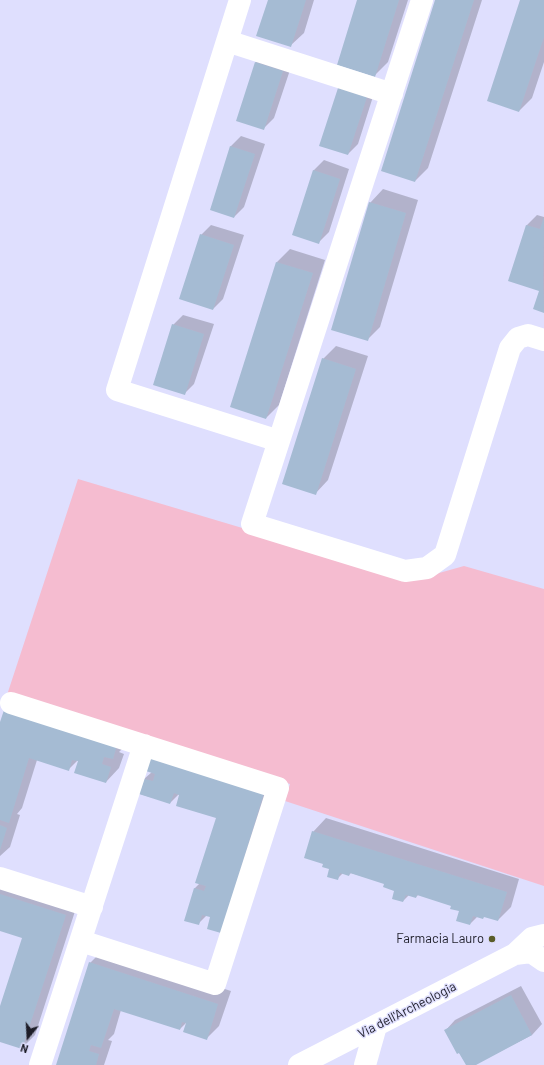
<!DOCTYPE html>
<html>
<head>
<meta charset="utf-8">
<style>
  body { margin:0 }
  #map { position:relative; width:544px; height:1065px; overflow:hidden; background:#dfdffe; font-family:Barlow,sans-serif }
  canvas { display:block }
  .north { position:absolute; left:8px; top:1017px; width:40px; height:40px; -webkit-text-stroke:3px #dfdffe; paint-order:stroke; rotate:198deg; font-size:11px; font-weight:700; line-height:16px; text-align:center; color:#1d1d28 }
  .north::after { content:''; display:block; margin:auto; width:14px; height:18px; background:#1d1d28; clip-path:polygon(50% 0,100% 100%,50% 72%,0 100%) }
</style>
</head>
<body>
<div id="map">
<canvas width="544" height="1065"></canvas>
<div class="north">N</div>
</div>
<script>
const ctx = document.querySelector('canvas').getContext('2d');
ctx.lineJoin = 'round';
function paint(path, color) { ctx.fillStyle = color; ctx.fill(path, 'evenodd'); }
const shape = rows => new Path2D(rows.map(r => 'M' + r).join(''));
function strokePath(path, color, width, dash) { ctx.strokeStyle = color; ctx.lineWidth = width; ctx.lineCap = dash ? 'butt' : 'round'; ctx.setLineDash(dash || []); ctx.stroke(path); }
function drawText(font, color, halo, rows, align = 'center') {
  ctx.font = font + ' Barlow,sans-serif'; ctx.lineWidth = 3; ctx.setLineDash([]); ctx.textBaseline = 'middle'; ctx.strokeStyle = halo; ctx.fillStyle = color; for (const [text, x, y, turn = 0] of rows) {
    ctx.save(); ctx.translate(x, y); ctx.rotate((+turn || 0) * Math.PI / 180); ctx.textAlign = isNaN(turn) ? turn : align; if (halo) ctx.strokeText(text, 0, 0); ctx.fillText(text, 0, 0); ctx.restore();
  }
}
const green = shape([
  [78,479,400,575,432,575,464,566,544,589,544,886,285,801,290,784,7,695]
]);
const shadow = shape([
  [269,0,314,0,304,33,290,46],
  [358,0,408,0,388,62,374,76],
  [436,0,482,0,428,168,415,181],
  [521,0,544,0,544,62,532,98,519,111],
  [266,52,293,61,274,118,264,128,238,120,256,62],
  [376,87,358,144,348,154,339,88],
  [241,136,265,144,244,207,234,217,211,209,231,146],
  [324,160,349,169,329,232,319,242,313,171],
  [383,189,418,200,380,327,367,340,370,203],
  [537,215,544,217,544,312,535,309,541,290,509,280,527,225],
  [211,225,244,235,223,299,213,309,201,235],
  [290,249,325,260,279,405,266,418,277,262],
  [183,315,214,324,194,384,184,394,173,325],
  [336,346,368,356,328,480,315,494,323,359],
  [0,725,126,745,119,752,124,754,119,768,106,782,80,758,69,769,37,760,22,808,17,814,20,815,10,847,0,856],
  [152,772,277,780,233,919,207,915,198,924,185,920,195,888,200,883,217,817,181,792,170,803,140,794,144,779],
  [326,818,519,879,511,907,498,920,485,916,477,917,470,924,460,911,452,905,419,894,416,897,409,895,403,901,396,890,385,883,351,873,349,875,343,873,337,879,331,869,324,863,313,832],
  [0,877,78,902,35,1035,22,1048,0,1041,0,1009,23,937,0,930],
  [103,950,231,991,219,1026,206,1039,188,1021,180,1029,121,1010,114,1034,108,1040,112,1041,104,1065,58,1065,90,963],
  [521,986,542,1024,532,1035,474,1065,467,1065,445,1031,455,1020]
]);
const building = shape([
  [268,0,306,0,291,47,256,36],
  [357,0,399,0,375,77,337,65],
  [435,0,474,0,415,182,381,171],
  [520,0,544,0,544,37,519,112,487,101],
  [255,62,283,71,264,130,236,121],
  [338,88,367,97,348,155,319,146],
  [230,146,255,154,234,218,210,210],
  [313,170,340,179,319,244,292,235],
  [369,202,406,213,368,341,331,330],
  [544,217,543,279,544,313,533,309,539,291,508,281,526,225,540,229],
  [200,234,234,245,213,310,179,299],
  [276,262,313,273,266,419,230,407],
  [172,324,204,334,185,395,153,385],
  [322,358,356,369,316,495,282,484],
  [4,710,117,745,113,759,104,757,102,764,111,767,106,783,74,773,78,761,72,760,69,771,29,758,9,823,0,820,0,722],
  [151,757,264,793,221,933,207,929,210,917,202,915,199,925,184,921,194,888,204,891,206,886,195,883,216,818,176,806,179,795,174,793,170,804,139,794,144,779,153,781,155,774,146,771],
  [0,825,7,828,0,850],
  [312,831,507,892,498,921,484,917,483,919,473,916,470,925,456,921,459,911,450,909,451,906,417,895,416,898,406,895,403,902,392,899,394,891,383,887,384,884,350,873,349,876,340,873,338,880,327,877,329,869,322,867,323,864,304,858],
  [0,894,66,915,22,1049,0,1042,0,1006,22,938,0,931],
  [89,962,218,1004,207,1040,183,1032,186,1023,182,1022,180,1030,114,1009,101,1048,91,1045,89,1051,99,1054,96,1065,56,1065],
  [511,995,532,1035,476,1065,466,1065,459,1053,457,1054,444,1030]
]);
const minor = shape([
  [240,0,117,390,279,441],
  [422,0,252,524,405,571,427,568,445,555,510,348,518,338,528,335,544,340],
  [227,41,392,94],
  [11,703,278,788,215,984,81,941],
  [0,878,92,907],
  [515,954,531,952,544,961],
  [40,1065,144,745],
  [299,1065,515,954,532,938,544,935],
  [365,1065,376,1026]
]);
const markers = [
  [492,939,4,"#595c29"]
];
const poiNames = [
  ["Farmacia Lauro",484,939]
];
const streetNames = [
  ["Via dell'Archeologia",407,1010,-27]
];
paint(green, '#f5bcd0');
paint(shadow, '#0003');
paint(building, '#a5bbd3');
strokePath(minor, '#fff', 22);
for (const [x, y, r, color] of markers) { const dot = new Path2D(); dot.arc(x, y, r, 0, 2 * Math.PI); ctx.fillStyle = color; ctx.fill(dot); strokePath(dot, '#dfdffe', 1.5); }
drawText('13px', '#1d1d28', '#dfdffe', poiNames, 'right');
drawText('13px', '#1d1d28', '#dfdffe', streetNames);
</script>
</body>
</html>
